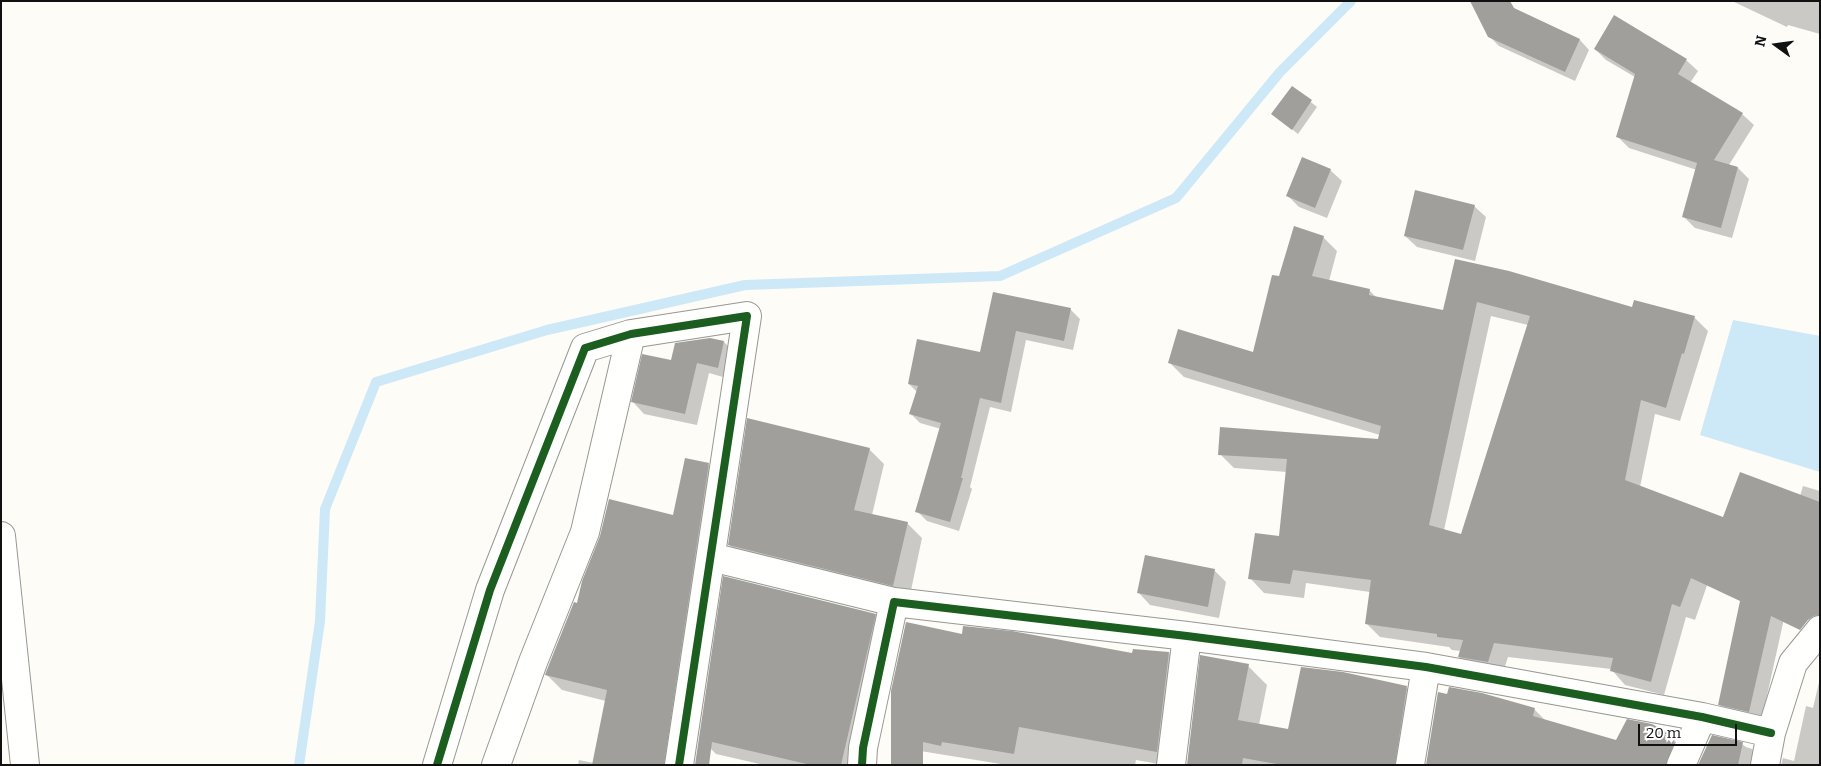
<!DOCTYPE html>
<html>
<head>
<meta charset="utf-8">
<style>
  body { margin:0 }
  #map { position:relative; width:1821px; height:766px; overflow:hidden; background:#fdfcf7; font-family:Bitter,serif }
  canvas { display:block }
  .frame { position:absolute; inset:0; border:2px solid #111; pointer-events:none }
  .north { position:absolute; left:1751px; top:20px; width:50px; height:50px; -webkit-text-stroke:4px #fff; paint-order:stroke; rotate:284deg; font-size:14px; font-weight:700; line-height:20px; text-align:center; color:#111 }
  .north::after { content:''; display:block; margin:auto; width:18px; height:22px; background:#111; clip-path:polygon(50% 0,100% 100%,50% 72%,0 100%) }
  .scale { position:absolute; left:1638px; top:724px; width:99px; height:22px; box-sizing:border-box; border:2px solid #111; border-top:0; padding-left:6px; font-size:15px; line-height:18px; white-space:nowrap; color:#111; -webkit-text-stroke:4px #fff; paint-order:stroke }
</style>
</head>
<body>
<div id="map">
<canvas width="1821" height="766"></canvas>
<div class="frame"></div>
<div class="north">N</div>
<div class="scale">20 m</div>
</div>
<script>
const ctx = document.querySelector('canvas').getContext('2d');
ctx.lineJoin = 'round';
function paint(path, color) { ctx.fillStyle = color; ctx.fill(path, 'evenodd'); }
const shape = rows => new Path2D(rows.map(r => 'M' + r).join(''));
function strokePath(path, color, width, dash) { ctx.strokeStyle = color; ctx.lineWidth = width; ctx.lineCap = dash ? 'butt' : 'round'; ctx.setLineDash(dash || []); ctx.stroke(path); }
const water = shape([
  [1733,320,1820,336,1820,472,1700,435]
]);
const shadow = shape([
  [1496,1,1580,40,1589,50,1575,81,1499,46,1489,36],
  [1732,1,1820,1,1820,34,1788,25,1787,27],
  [1595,49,1686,60,1698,71,1690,83,1742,114,1754,125,1729,165,1738,168,1749,179,1732,238,1695,228,1684,217,1697,170,1629,148,1618,137,1635,77,1606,60],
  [1292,87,1317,107,1298,134,1273,114],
  [1330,170,1342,181,1327,218,1299,207,1287,195],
  [1474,206,1486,217,1475,261,1417,247,1405,236],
  [1323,237,1337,251,1329,281,1370,291,1377,298,1444,311,1456,260,1633,309,1694,317,1708,331,1680,421,1655,414,1640,487,1712,571,1695,620,1686,617,1664,695,1625,685,1611,669,1508,657,1502,676,1474,671,1459,657,1461,651,1452,650,1449,647,1380,637,1366,623,1370,592,1306,583,1304,598,1264,593,1250,578,1281,537,1287,472,1234,468,1220,454,1379,440,1380,435,1184,377,1170,363,1254,353,1280,278],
  [1491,316,1528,325,1462,535,1444,530],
  [994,293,1070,309,1080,319,1073,350,1026,340,1011,412,990,407,970,487,972,489,959,531,927,521,917,511,941,429,920,423,910,413,917,392,909,384,981,354],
  [724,342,735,353,730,379,709,373,697,425,644,414,633,402],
  [869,449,884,464,872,515,907,523,922,538,909,600,745,560,729,545],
  [708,465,724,480,680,765,578,765,579,760,594,763,606,701,562,690,547,675,578,605,674,516],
  [1803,486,1820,491,1820,570,1800,496],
  [1214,570,1226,582,1219,618,1150,605,1139,593],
  [1746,580,1787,605,1761,723,1732,716,1720,704],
  [875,615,890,630,860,765,764,765,716,754,700,738],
  [963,635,1134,655,1169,653,1184,668,1164,765,1136,760,1135,765,1007,765,908,749],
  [1248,666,1267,685,1259,725,1289,730,1406,687,1425,706,1416,765,1188,765],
  [1820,678,1820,765,1781,765,1783,758,1794,761,1806,706,1813,708],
  [1482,694,1535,710,1547,722,1616,742,1660,729,1679,748,1672,765,1427,765,1448,696],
  [1742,744,1746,747,1752,749,1763,760,1762,765,1699,765]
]);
const stream = shape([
  [299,765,320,621,325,509,376,382,547,330,745,285,1000,276,1176,198,1280,72,1351,1]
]);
const building = shape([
  [1470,1,1510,1,1514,8,1580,39,1565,72,1488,37],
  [1614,15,1687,59,1678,74,1743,113,1714,160,1738,167,1721,228,1682,217,1697,163,1616,137,1635,74,1594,49],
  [1292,86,1312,100,1292,130,1271,114],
  [1302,157,1331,169,1315,208,1286,196],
  [1415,190,1475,205,1463,250,1404,236],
  [1294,226,1324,236,1312,276,1370,289,1369,295,1443,310,1455,259,1509,271,1632,307,1634,300,1695,316,1684,354,1682,353,1666,408,1641,400,1625,480,1723,517,1740,472,1820,502,1820,615,1814,616,1808,620,1800,630,1771,616,1749,712,1718,705,1740,601,1691,578,1680,607,1672,604,1651,682,1610,671,1613,658,1494,643,1488,662,1458,657,1463,640,1437,637,1437,634,1365,624,1371,580,1293,570,1290,584,1248,579,1255,533,1279,536,1287,459,1218,455,1220,427,1378,439,1381,426,1168,363,1178,329,1253,352,1272,275,1279,276],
  [1477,302,1530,316,1461,534,1429,525],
  [993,292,1071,308,1064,341,1016,331,1001,403,980,398,961,478,963,478,950,522,915,512,941,423,909,414,918,386,908,384,917,339,980,352],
  [710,338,724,341,718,368,697,363,685,414,631,402,642,354,671,360,675,343],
  [747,418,870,448,854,510,908,522,893,586,728,545],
  [685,458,709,463,664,765,592,765,607,690,545,675,546,672,574,602,577,603,582,581,600,536,609,499,673,515],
  [1145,555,1215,569,1208,607,1137,593],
  [723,576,876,614,841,765,811,765,712,742,709,765,695,765],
  [906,622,962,634,963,626,1012,631,1132,653,1133,649,1169,652,1157,752,1019,727,1014,754,942,742,941,746,923,742,923,765,891,765,891,691],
  [1200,655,1249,664,1238,720,1288,729,1301,667,1343,672,1407,686,1395,765,1282,765,1243,758,1242,765,1187,765],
  [1449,687,1482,693,1535,708,1533,716,1616,740,1627,719,1652,724,1676,737,1666,765,1426,765,1438,692,1447,694],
  [1712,735,1743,742,1738,765,1698,765]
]);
const minor = shape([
  [1,536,25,765],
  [711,557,894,602],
  [437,765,490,590,585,348,631,334,747,316,679,765],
  [496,765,533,662,585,532,631,334],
  [862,765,863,748,894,602,1187,636,1426,667,1702,717,1771,733],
  [1171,765,1187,636],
  [1410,765,1426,667],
  [1681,765,1702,717],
  [1765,765,1771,733,1793,663,1820,630]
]);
const cycleway = shape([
  [437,765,490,590,585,348,631,334,747,316,679,765],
  [862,765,863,748,894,602,1187,636,1426,667,1702,717,1771,733]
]);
paint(water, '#cde8f7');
paint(shadow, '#0003');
strokePath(stream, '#cde8f7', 10);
paint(building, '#a19f9c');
strokePath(minor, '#979795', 30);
strokePath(minor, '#fffffe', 28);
strokePath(cycleway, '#1b5e20', 8);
</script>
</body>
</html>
